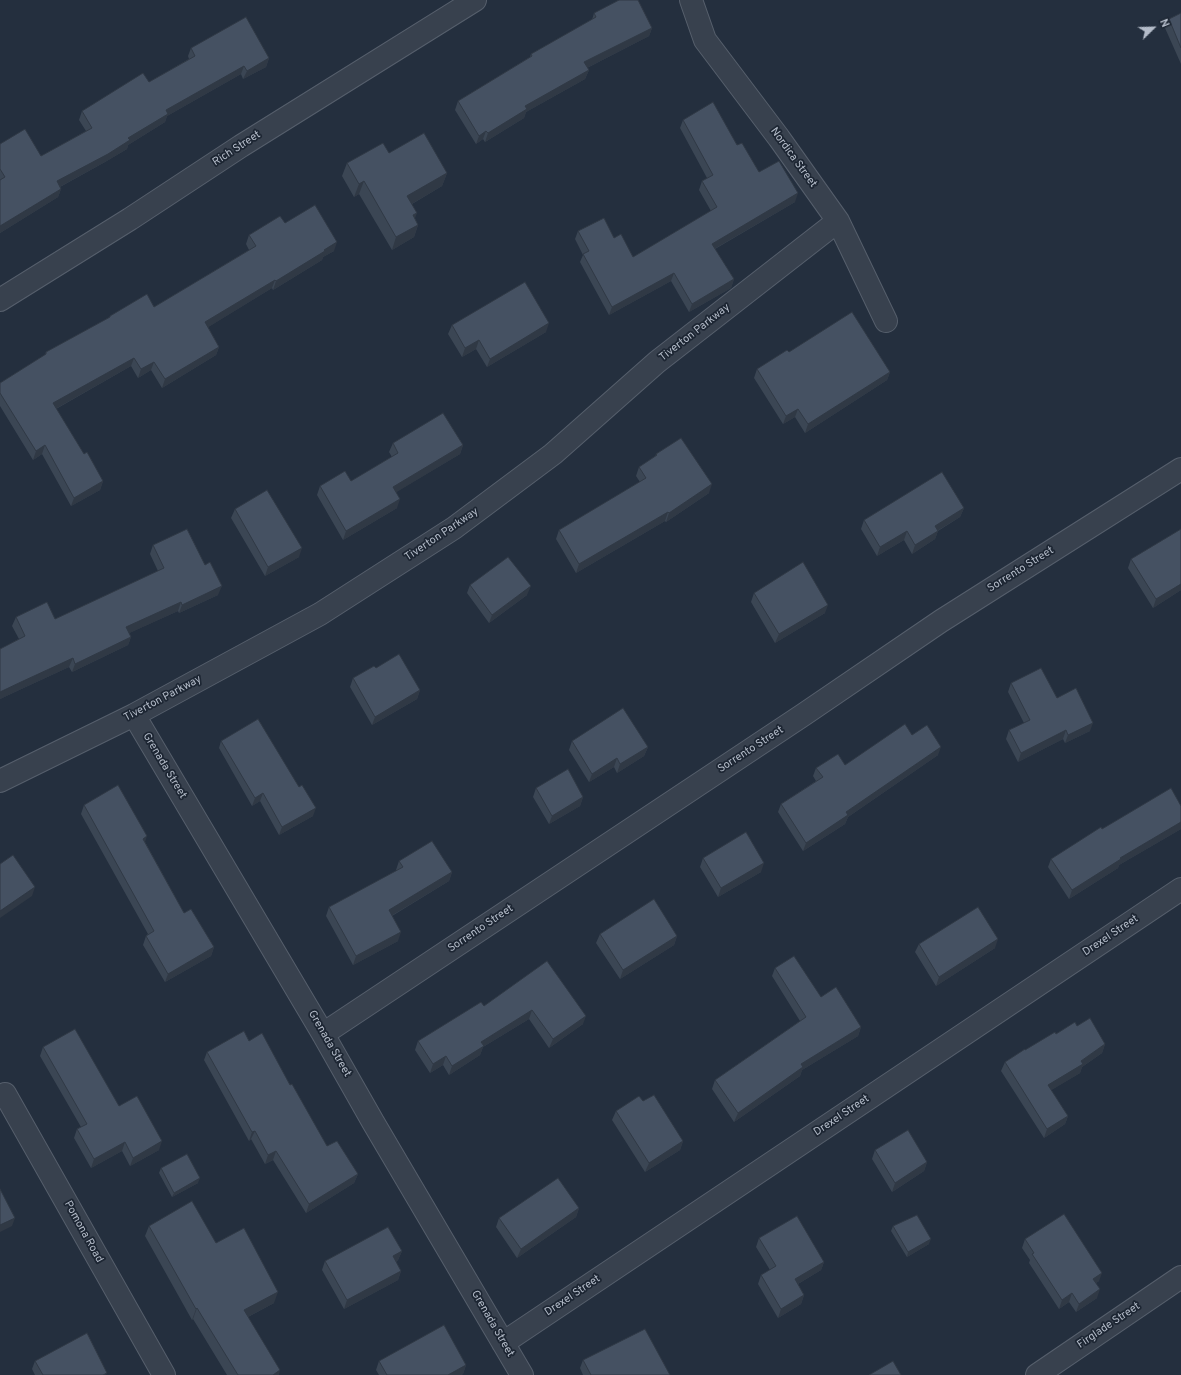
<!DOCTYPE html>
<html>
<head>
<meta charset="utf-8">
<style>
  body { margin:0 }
  #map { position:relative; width:1181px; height:1375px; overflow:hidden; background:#242f3e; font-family:Overpass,sans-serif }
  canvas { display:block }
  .north { position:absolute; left:1133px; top:8px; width:40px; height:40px; -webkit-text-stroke:3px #1d2633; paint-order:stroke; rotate:67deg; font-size:11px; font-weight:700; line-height:16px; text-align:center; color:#b4bcc9 }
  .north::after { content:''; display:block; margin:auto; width:14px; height:18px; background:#b4bcc9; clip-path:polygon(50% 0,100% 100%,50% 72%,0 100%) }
</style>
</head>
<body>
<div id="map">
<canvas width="1181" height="1375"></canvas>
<div class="north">N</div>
</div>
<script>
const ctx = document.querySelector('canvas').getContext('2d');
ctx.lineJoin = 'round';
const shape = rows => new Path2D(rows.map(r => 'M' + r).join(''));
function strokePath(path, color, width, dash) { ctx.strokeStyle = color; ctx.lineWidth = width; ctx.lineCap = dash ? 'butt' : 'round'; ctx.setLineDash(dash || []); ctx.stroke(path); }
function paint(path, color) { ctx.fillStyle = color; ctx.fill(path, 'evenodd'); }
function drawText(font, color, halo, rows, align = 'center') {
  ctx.font = font + ' Overpass,sans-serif'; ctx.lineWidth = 3.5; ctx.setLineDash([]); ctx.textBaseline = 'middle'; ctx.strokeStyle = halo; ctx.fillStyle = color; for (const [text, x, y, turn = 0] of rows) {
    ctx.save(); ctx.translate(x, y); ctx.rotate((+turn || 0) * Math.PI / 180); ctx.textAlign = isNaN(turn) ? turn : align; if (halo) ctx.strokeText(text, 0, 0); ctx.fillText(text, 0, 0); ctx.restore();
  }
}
const minor = shape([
  [691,0,705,40,779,138,838,221,886,321],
  [0,300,130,219,241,146,475,0],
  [134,715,323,1034,373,1122,522,1375],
  [0,781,134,715,320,614,454,528,553,454,657,362,838,221],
  [323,1034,803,715,941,621,1181,469],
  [0,1097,5,1094,164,1375],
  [503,1343,1181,889],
  [1037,1375,1181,1277]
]);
const wall = shape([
  [594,13,652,28,649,36,587,68,589,70,585,79,526,112,524,118,485,142,483,139,476,144,455,110,458,101,530,57,531,54,592,20],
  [1181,13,1181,64,1165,28,1169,19],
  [191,48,269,58,266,67,243,79,241,74,167,116,165,122,128,145,127,149,105,162,60,187,61,189,58,197,0,233,0,144,41,156,86,131,79,120,82,111,149,82,189,59,188,56],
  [683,120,737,145,759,172,795,202,715,249,734,279,731,288,689,312,671,281,609,315,580,262,583,255,575,239,578,231,614,238,633,257,711,211,699,190,702,181,707,178,680,128],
  [389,153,447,173,442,186,412,204,415,219,418,225,414,237,392,250,359,194,354,197,342,176,347,163],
  [285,223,334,251,323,257,322,260,273,290,272,288,208,327,219,347,216,355,162,388,151,370,138,378,131,366,56,409,84,454,103,481,100,490,71,506,42,454,33,460,0,406,0,383,45,355,46,352,109,318,110,316,154,307,249,250,246,244,249,235],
  [452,325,546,332,487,367,476,349,462,357,448,334],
  [789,352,890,372,887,380,805,433,795,417,783,424,754,378,757,369],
  [393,443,463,445,460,454,396,492,397,508,343,540,317,495,320,486,351,481,392,457,389,452],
  [656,454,709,493,666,522,665,521,576,573,556,539,559,530,640,482,636,476,639,467,655,457],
  [964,508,960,517,938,531,935,539,912,554,904,540,877,556,861,529,864,520],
  [235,509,299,557,265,576,231,518],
  [153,545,218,595,179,613,178,611,129,633,131,637,128,645,72,672,69,667,17,691,0,699,0,649,19,639,12,626,16,617,55,619,158,571,150,554],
  [1131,559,1181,590,1153,608,1128,568],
  [470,585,527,595,489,623,467,593],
  [754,593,825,613,775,643,751,602],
  [376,668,420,690,417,699,372,725,350,687,353,678],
  [1011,683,1057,698,1090,731,1065,743,1063,739,1018,762,1006,739,1009,730,1024,723,1008,692],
  [912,735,938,755,848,817,845,824,803,851,778,812,781,804,816,781,813,776,816,768,845,765],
  [221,741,313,816,279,835,260,801,252,806,219,748],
  [572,741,648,747,644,756,617,773,614,767,589,782,569,750],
  [536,788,583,797,580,806,549,824,533,797],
  [84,805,145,842,184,913,214,947,211,956,165,982,143,945,146,936,148,934,81,814],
  [1181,806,1181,829,1119,865,1118,868,1069,899,1048,867,1051,859,1102,829],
  [703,858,761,872,718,897,700,867],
  [399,861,452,872,449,881,392,916,398,941,353,965,326,916,329,907,397,871,396,870],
  [600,934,677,936,674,945,620,979,596,943],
  [919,944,995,948,936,986,915,952],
  [547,961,583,1024,549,1048,529,1019,483,1047,480,1055,449,1075,443,1065,430,1073,415,1050,418,1041,484,1006],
  [775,968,821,997,861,1027,858,1036,802,1070,800,1076,734,1122,712,1089,715,1080,800,1021,772,976],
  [1077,1026,1105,1044,1102,1053,1082,1067,1080,1073,1051,1090,1068,1116,1065,1124,1044,1138,1001,1071,1005,1062,1056,1034],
  [249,1041,290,1085,327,1146,358,1174,354,1183,306,1213,273,1160,265,1164,251,1139,249,1141,204,1060,207,1052],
  [43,1047,119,1106,159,1150,130,1166,122,1151,91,1168,74,1138,77,1129,81,1127,40,1056],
  [643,1101,683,1141,680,1150,645,1172,612,1120,616,1111],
  [875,1150,927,1162,924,1171,892,1192,872,1159],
  [161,1168,198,1183,172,1197,159,1173],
  [579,1208,576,1217,517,1258,496,1227,499,1218],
  [149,1226,216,1243,274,1303,248,1317,279,1375,227,1375,193,1319,192,1320,145,1236],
  [893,1226,929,1244,907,1257,891,1231],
  [759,1238,824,1262,821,1270,798,1284,804,1295,801,1304,778,1318,758,1284,761,1275,770,1270,756,1247],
  [1025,1239,1099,1281,1096,1283,1097,1298,1076,1312,1069,1302,1059,1309,1029,1263,1030,1260,1022,1248],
  [402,1251,398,1260,396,1262,401,1271,398,1280,344,1309,322,1270,325,1261],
  [583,1360,670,1375,583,1375,580,1368],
  [35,1361,107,1375,35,1375,32,1369],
  [379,1361,466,1365,463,1374,461,1375,379,1375,376,1370]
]);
const shadedWall = shape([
  [652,28,649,36,581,71,584,62],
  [269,58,266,67,243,79,247,71],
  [244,66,241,74,167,116,165,122,128,145,127,149,105,162,54,190,57,181,128,138,166,110],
  [589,70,585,79,526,112,524,118,485,142,488,133,525,106],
  [486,131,483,139,476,144,479,136],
  [447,173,442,186,403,209,407,196],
  [364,181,359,194,354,197,359,184],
  [61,189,58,197,0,233,0,226],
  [798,193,795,202,709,252,712,244],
  [417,213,412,226,413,215],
  [418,225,414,237,392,250,396,237],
  [337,242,334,251,323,257,322,260,273,290,276,281,324,250],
  [674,273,671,281,609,315,612,307],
  [734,279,731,288,689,312,692,304],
  [275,280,272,288,202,331,205,322],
  [549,323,546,332,487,367,490,359],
  [479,340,476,349,462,357,465,348],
  [219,347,216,355,162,388,165,379],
  [134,358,131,366,50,412,53,403],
  [154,362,151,370,138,378,141,369],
  [890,372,887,380,805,433,808,424],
  [798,409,795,417,783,424,786,416],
  [45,445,42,454,33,460,36,451],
  [463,445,460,454,390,496,393,487],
  [103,481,100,490,71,506,74,498],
  [712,484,709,493,666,522,669,513],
  [400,499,397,508,343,540,346,531],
  [964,508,960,517,932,534,935,526],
  [668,512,665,521,576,573,579,564],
  [907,531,904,540,877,556,880,547],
  [938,531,935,539,912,554,915,545],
  [302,548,299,557,265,576,268,567],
  [1181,584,1181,590,1153,608,1156,599],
  [222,586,218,595,179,613,182,605],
  [531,586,527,595,489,623,492,615],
  [181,602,178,611,123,636,126,627],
  [828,605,825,613,775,643,779,634],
  [131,637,128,645,72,672,75,664],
  [73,658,69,667,17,691,0,699,0,692,21,682],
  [420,690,417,699,372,725,375,717],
  [1093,723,1090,731,1065,743,1068,735],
  [1066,730,1063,739,1018,762,1021,753],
  [648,747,644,756,617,773,620,764],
  [941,747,938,755,848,817,845,824,803,851,806,843,846,812],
  [617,758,614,767,589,782,592,774],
  [263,793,260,801,252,806,255,798],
  [583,797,580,806,549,824,552,816],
  [316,808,313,816,279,835,282,827],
  [1181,822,1181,829,1119,865,1118,868,1069,899,1072,890,1120,858],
  [147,836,144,845,143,839],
  [764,863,761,872,718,897,721,888],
  [452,872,449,881,386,919,389,910],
  [35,887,32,896,0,918,0,911],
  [401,932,398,941,353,965,356,956],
  [677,936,674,945,620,979,623,970],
  [998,939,995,948,936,986,939,977],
  [214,947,211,956,165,982,168,974],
  [532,1010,529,1019,483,1047,480,1055,449,1075,452,1066,481,1042],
  [586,1016,583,1024,549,1048,553,1039],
  [861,1027,858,1036,802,1070,800,1076,734,1122,738,1113,801,1064],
  [1105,1044,1102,1053,1082,1067,1080,1073,1045,1094,1048,1085],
  [446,1056,443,1065,430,1073,433,1064],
  [1068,1116,1065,1124,1044,1138,1047,1129],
  [255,1131,251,1139,249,1141,252,1132],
  [162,1141,159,1150,130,1166,133,1158],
  [683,1141,680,1150,645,1172,649,1163],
  [125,1142,122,1151,91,1168,94,1159],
  [276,1151,273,1160,265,1164,268,1155],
  [927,1162,924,1171,892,1192,895,1183],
  [358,1174,354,1183,306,1213,309,1204],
  [200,1178,198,1183,172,1197,174,1193],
  [579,1208,576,1217,517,1258,521,1249],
  [15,1218,12,1226,0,1232,0,1225],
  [931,1239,929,1244,907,1257,908,1252],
  [402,1251,398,1260,390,1265,393,1256],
  [824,1262,821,1270,791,1288,795,1279],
  [401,1271,398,1280,344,1309,347,1300],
  [1102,1273,1099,1281,1090,1287,1093,1279],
  [1100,1289,1097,1298,1076,1312,1079,1304],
  [278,1292,274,1303,240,1321,244,1310],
  [1072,1293,1069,1302,1059,1309,1062,1300],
  [804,1295,801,1304,778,1318,781,1309],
  [197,1308,193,1319,192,1320,196,1309],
  [466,1365,463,1374,461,1375,448,1375],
  [280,1370,279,1375,273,1375]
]);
const building = shape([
  [619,0,638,0,652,28,584,62,589,70,525,106,527,109,488,133,486,131,479,136,458,101,532,56,531,54,596,17,594,13,619,0],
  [1181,13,1181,48,1169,19,1181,13],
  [246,17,269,58,247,71,244,66,166,110,168,114,128,138,130,140,108,154,57,181,61,189,0,226,0,180,5,177,0,169,0,144,25,129,41,156,92,128,82,111,143,73,149,82,195,56,191,48,246,17],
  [713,102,737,145,742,143,759,172,779,161,798,193,712,244,734,279,692,304,674,273,612,307,583,254,589,251,578,231,604,218,614,238,621,234,633,257,717,207,702,181,713,175,683,120,713,102],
  [424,133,447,173,407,196,417,213,413,215,418,225,396,237,364,181,359,184,347,163,383,143,389,153,424,133],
  [315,205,337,242,324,250,325,251,276,281,275,280,205,322,219,347,165,379,154,362,141,369,134,358,53,403,84,454,87,452,103,481,74,498,45,445,36,451,0,393,0,383,46,354,46,352,110,317,110,316,147,294,154,307,256,246,249,235,280,216,285,223,315,205],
  [525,282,549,323,490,359,479,340,465,348,452,325,525,282],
  [852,312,890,372,808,424,798,409,786,416,757,369,787,350,789,352,852,312],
  [443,413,463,445,393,487,400,499,346,531,320,486,345,471,351,481,398,453,393,443,443,413],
  [681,438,712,484,669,513,668,512,579,564,559,530,646,478,639,467,657,455,656,454,681,438],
  [942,472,964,508,935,526,938,531,915,545,907,531,880,547,864,520,942,472],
  [267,490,302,548,268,567,235,509,267,490],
  [187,529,205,565,210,562,222,586,182,605,181,602,126,627,131,637,75,664,73,658,21,682,0,692,0,649,25,636,16,617,47,602,55,619,164,568,153,545,187,529],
  [1181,529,1181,584,1156,599,1131,559,1181,529],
  [508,557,531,586,492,615,470,585,508,557],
  [803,562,828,605,779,634,754,593,803,562],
  [399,654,420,690,375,717,353,678,374,666,376,668,399,654],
  [1041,668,1057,698,1076,688,1093,723,1068,735,1066,730,1021,753,1009,730,1030,720,1011,683,1041,668],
  [623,708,648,747,620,764,617,758,592,774,572,741,623,708],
  [258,719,299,787,302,785,316,808,282,827,263,793,255,798,221,741,258,719],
  [905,724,912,735,927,725,941,747,846,812,848,815,806,843,781,804,823,777,816,768,838,754,845,765,905,724],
  [568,769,583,797,552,816,536,788,568,769],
  [118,785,147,836,143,839,184,913,191,909,214,947,168,974,146,936,154,931,84,805,118,785],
  [1171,788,1181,806,1181,822,1120,858,1121,859,1072,890,1051,859,1101,827,1102,829,1171,788],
  [746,832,764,863,721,888,703,858,746,832],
  [432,841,452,872,389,910,401,932,356,956,329,907,403,867,399,861,432,841],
  [13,855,35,887,0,911,0,864,13,855],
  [654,899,677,936,623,970,600,934,654,899],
  [978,907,998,939,939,977,919,944,978,907],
  [794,956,821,997,836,987,861,1027,801,1064,803,1067,738,1113,715,1080,806,1017,775,968,794,956],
  [547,961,586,1016,553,1039,532,1010,481,1042,484,1046,452,1066,446,1056,433,1064,418,1041,481,1002,484,1006,547,961],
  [1090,1018,1105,1044,1081,1061,1083,1064,1048,1085,1068,1116,1047,1129,1005,1062,1025,1049,1025,1050,1055,1032,1056,1034,1075,1022,1077,1026,1090,1018],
  [75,1029,119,1106,137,1096,162,1141,133,1158,125,1142,94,1159,77,1129,87,1124,43,1047,75,1029],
  [244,1031,249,1041,262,1033,290,1085,292,1084,327,1146,337,1141,358,1174,309,1204,276,1151,268,1155,255,1131,252,1132,207,1052,244,1031],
  [654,1095,683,1141,649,1163,616,1111,639,1096,643,1101,654,1095],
  [908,1130,927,1162,895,1183,875,1150,908,1130],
  [187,1154,200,1178,174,1193,161,1168,187,1154],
  [558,1178,579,1208,521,1249,499,1218,558,1178],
  [0,1189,15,1218,0,1225,0,1189],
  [192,1201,216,1243,244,1228,278,1292,244,1310,280,1370,273,1375,238,1375,197,1308,196,1309,149,1226,192,1201],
  [1064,1214,1102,1273,1093,1279,1100,1289,1079,1304,1072,1293,1062,1300,1032,1254,1034,1253,1025,1239,1064,1214],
  [917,1215,931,1239,908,1252,893,1226,917,1215],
  [797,1216,824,1262,795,1279,804,1295,781,1309,761,1275,776,1266,759,1238,797,1216],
  [388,1227,402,1251,393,1256,401,1271,347,1300,325,1261,388,1227],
  [444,1325,466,1365,448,1375,387,1375,379,1361,444,1325],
  [645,1329,670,1375,591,1375,583,1360,645,1329],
  [87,1333,107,1373,103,1375,43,1375,35,1361,87,1333],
  [893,1361,901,1375,869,1375,893,1361]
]);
const streetNames = [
  ["Rich Street",237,149,-33],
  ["Nordica Street",793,158,54],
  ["Tiverton Parkway",695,333,-38],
  ["Tiverton Parkway",442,535,-34],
  ["Sorrento Street",1021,570,-32],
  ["Tiverton Parkway",163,699,-28],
  ["Sorrento Street",751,750,-33],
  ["Grenada Street",164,766,59],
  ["Sorrento Street",481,929,-34],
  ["Drexel Street",1111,936,-34],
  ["Grenada Street",329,1044,60],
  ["Drexel Street",842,1116,-34],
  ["Pomona Road",83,1232,61],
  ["Drexel Street",573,1296,-34],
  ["Grenada Street",492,1324,60],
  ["Firglade Street",1109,1326,-34]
];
strokePath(minor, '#565f6c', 24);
strokePath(minor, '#38414e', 22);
paint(wall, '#3b4654');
paint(shadedWall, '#303945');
paint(building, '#455162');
strokePath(building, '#303945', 1);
drawText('11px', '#b4bcc9', '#1d2633', streetNames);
</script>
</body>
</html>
